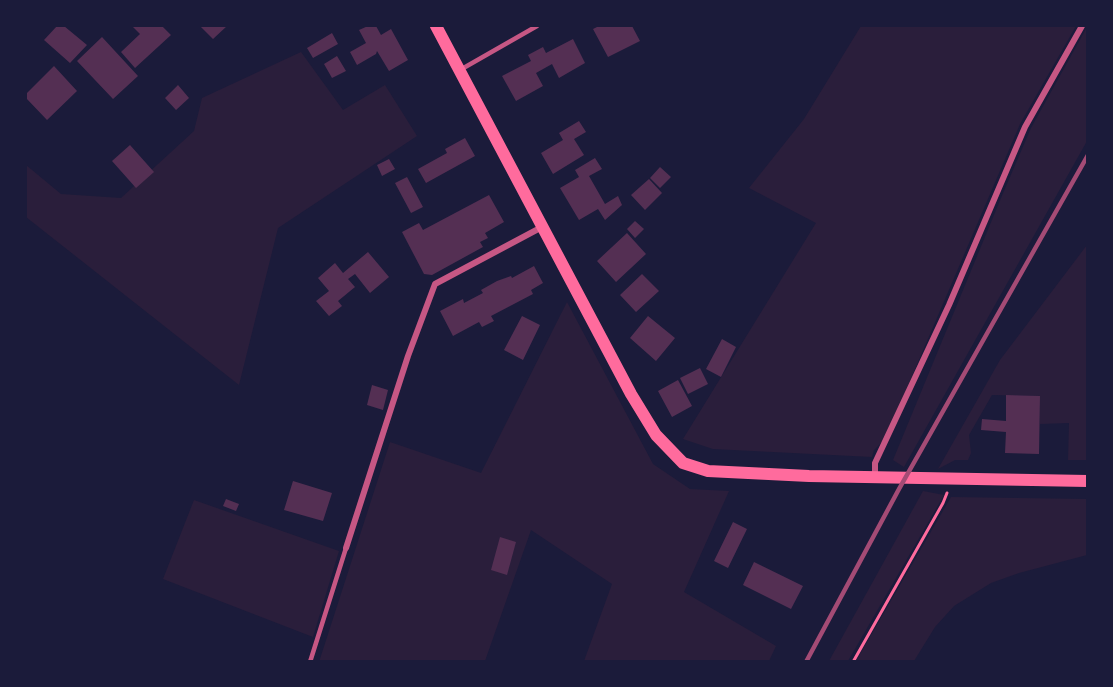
<!DOCTYPE html>
<html>
<head>
<meta charset="utf-8">
<style>
  body { margin:0 }
  #map { position:relative; width:1113px; height:687px; overflow:hidden; background:#1b1b3a; font-family:Ubuntu,sans-serif }
  canvas { display:block }
  .frame { position:absolute; inset:0; border:27px solid #1b1b3a; pointer-events:none }
</style>
</head>
<body>
<div id="map">
<canvas width="1113" height="687"></canvas>
<div class="frame"></div>
</div>
<script>
const ctx = document.querySelector('canvas').getContext('2d');
ctx.lineJoin = 'round';
function paint(path, color) { ctx.fillStyle = color; ctx.fill(path, 'evenodd'); }
const shape = rows => new Path2D(rows.map(r => 'M' + r).join(''));
function strokePath(path, color, width, dash) { ctx.strokeStyle = color; ctx.lineWidth = width; ctx.lineCap = dash ? 'butt' : 'round'; ctx.setLineDash(dash || []); ctx.stroke(path); }
const green = shape([
  [861,26,1076,26,1020,124,885,439,874,450,872,457,713,449,683,439,816,223,749,188,804,119],
  [1087,27,1087,141,904,467,893,460,1001,198,1031,128],
  [301,52,343,110,385,85,417,136,278,228,239,385,26,217,26,165,61,194,121,198,194,131,202,98],
  [1087,245,1087,460,1068,460,1069,423,1040,424,1040,396,992,395,969,435,971,453,968,460,955,460,938,469,1000,360],
  [567,302,653,464,690,489,729,491,684,592,776,646,769,661,584,661,612,584,531,530,485,661,319,662,390,442,481,473],
  [923,491,944,495,848,661,829,661],
  [951,497,1087,499,1087,555,1019,573,991,583,954,606,935,627,914,661,856,661],
  [194,500,339,551,313,637,163,579]
]);
const building = shape([
  [57,26,64,26,87,45,70,63,44,40],
  [132,26,162,26,171,35,135,68,121,52,140,34],
  [200,26,227,26,213,39],
  [368,26,376,26,381,35,391,29,408,60,389,71,377,51,376,54,357,65,350,52,366,43,359,30],
  [599,26,632,26,640,41,608,57,593,29],
  [332,33,338,44,313,58,307,48],
  [102,37,138,76,113,99,77,61],
  [573,39,585,63,559,78,552,64,536,73,543,86,516,101,502,76,531,61,528,55,543,47,546,53],
  [337,56,346,71,332,78,324,64],
  [54,66,77,91,47,120,26,98,26,94],
  [178,85,189,98,176,110,165,98],
  [579,121,586,132,574,139,584,155,553,174,541,153,563,140,559,133],
  [465,138,475,156,426,183,418,169,447,153,445,149],
  [130,145,154,172,136,188,112,161],
  [595,158,602,169,589,176,605,204,618,196,622,205,605,220,598,209,579,220,560,188,579,177,575,170],
  [389,159,395,169,382,176,377,165],
  [660,167,671,177,660,188,650,178],
  [407,177,423,207,411,213,395,183],
  [649,179,662,193,645,210,631,195],
  [489,195,504,222,485,233,488,238,480,242,483,247,432,275,424,274,402,232,419,223,423,230],
  [635,221,644,229,635,238,627,229],
  [627,233,646,254,616,282,597,261],
  [368,252,389,277,370,293,355,274,348,279,355,287,338,301,342,306,329,316,316,301,329,291,318,278,335,263,343,273],
  [534,266,543,283,531,290,533,294,491,316,494,321,482,327,479,322,453,336,440,311,463,299,464,303,483,293,481,290,497,281,511,276,512,278],
  [642,274,659,291,636,312,620,295],
  [522,316,540,325,523,360,504,350],
  [648,316,675,338,656,361,630,338],
  [722,339,736,347,721,377,706,369],
  [700,368,708,384,688,394,680,378],
  [678,380,692,406,672,417,658,391],
  [372,385,388,390,383,410,367,405],
  [1006,395,1040,396,1039,454,1005,453,1006,432,981,430,982,419,1006,421],
  [293,481,332,493,323,521,284,510],
  [226,499,239,504,236,511,223,506],
  [733,522,747,529,728,568,714,561],
  [500,537,516,542,507,575,491,570],
  [754,562,803,586,791,609,743,585]
]);
const path = shape([
  [853,662,943,503,947,493]
]);
const service = shape([
  [460,70,537,26],
  [310,662,346,548]
]);
const minor = shape([
  [875,477,875,463,949,305,1025,127,1082,26],
  [346,548,408,356,435,284,542,227]
]);
const secondary = shape([
  [436,26,631,394,656,435,683,463,708,471,809,476,1088,481]
]);
const rail = shape([
  [806,662,899,489,1088,155]
]);
paint(green, '#2a1e3b');
paint(building, '#542f53');
strokePath(path, '#ff6b9d', 3);
strokePath(service, '#c65784', 4.5);
strokePath(minor, '#c65784', 6);
strokePath(secondary, '#ff6b9d', 12);
strokePath(rail, '#a44b75', 4.5);
</script>
</body>
</html>
